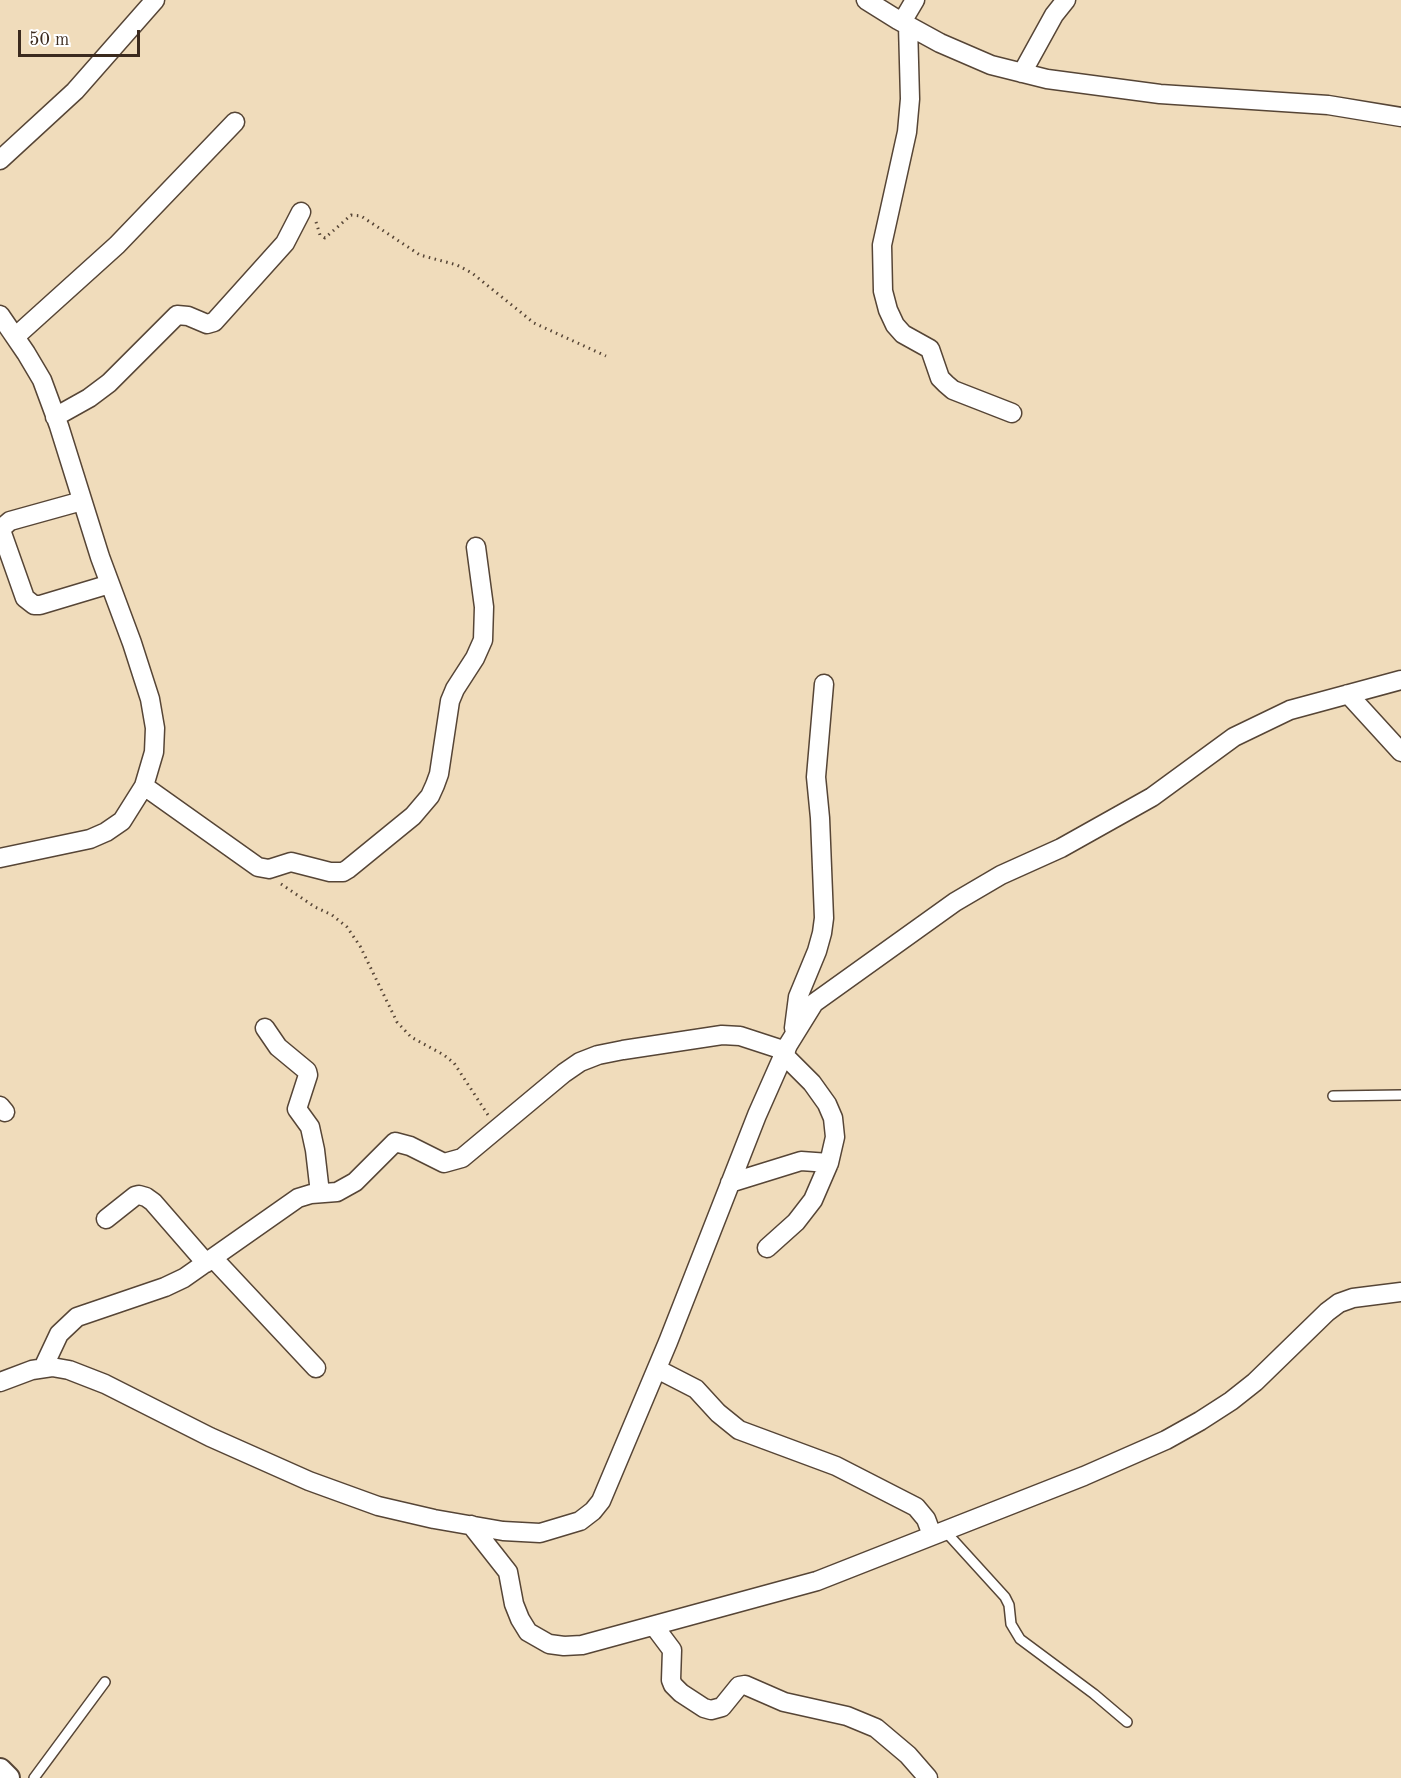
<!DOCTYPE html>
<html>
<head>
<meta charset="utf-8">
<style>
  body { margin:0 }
  #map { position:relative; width:1401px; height:1778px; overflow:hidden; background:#f0dcbb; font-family:"Old Standard TT",serif }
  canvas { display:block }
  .scale { position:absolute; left:18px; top:30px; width:122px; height:27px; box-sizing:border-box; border:3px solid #3b2a1e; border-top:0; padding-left:8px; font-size:18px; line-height:21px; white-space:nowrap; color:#3b2a1e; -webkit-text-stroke:4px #fff; paint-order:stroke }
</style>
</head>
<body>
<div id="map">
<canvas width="1401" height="1778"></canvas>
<div class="scale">50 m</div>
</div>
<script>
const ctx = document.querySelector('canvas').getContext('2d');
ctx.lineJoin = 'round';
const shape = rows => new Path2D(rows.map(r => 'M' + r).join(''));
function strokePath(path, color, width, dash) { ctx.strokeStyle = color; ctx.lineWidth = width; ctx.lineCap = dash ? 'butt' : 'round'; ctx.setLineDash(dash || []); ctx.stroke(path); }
const path = shape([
  [316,222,320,235,325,238,351,215,361,216,420,255,457,265,472,273,534,323,606,356],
  [281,884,315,907,332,915,347,927,360,946,397,1022,411,1037,444,1055,454,1063,488,1115]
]);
const service = shape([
  [1333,1096,1401,1095],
  [945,1531,1005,1597,1009,1605,1011,1624,1020,1639,1094,1694,1127,1722],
  [34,1778,105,1682]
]);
const minor = shape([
  [866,0,898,20,940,43,991,65,1047,79,1160,94,1328,105,1401,117],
  [902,22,915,0],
  [908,25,910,99,907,132,882,245,883,291,888,310,895,325,903,334,930,349,940,378,946,384,953,390,1012,413],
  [1022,73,1054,15,1066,0],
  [0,160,75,91,155,0],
  [0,315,26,353,42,380,59,426,100,557,132,643,150,699,155,728,154,752,144,786,122,821,106,832,90,839,0,858],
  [15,337,117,245,235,122],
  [55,417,89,398,109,383,177,315,188,316,207,324,214,322,285,243,301,212],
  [82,501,10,521,3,527,2,533,25,598,34,605,40,605,110,584],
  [1348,694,1401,752],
  [144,786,258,867,269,869,291,862,330,872,343,872,348,869,413,816,430,796,435,785,439,774,450,701,455,689,475,658,483,640,484,607,476,547],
  [265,1028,278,1047,307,1071,308,1075,297,1109,310,1127,315,1150,320,1193],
  [794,1028,798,997,817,951,822,933,824,918,820,818,816,777,824,684],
  [0,1106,5,1112],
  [730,1183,801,1161,829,1163],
  [106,1219,135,1196,139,1195,146,1197,153,1202,206,1263],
  [767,1248,796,1222,813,1200,829,1163,835,1137,833,1118,827,1104,812,1083,784,1055],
  [213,1258,316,1368],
  [43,1368,59,1334,77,1317,165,1287,184,1278,298,1198,311,1194,337,1192,355,1182,395,1142,410,1146,444,1163,462,1158,564,1073,580,1062,598,1055,623,1050,722,1035,740,1036,786,1051],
  [657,1369,696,1389,718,1413,739,1430,836,1466,916,1507,926,1519,932,1535],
  [0,1382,32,1370,52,1367,69,1370,105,1384,210,1437,309,1481,378,1506,434,1519,503,1531,540,1533,580,1521,593,1511,601,1501,668,1342,757,1115,788,1045,814,1003,955,902,1001,875,1061,848,1152,797,1234,737,1290,710,1401,680],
  [471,1525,508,1572,514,1604,520,1619,528,1632,549,1644,564,1646,582,1645,817,1581,1084,1476,1166,1440,1200,1421,1231,1401,1255,1382,1327,1312,1339,1303,1353,1298,1401,1292],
  [654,1626,672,1650,671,1680,673,1685,681,1693,704,1708,711,1710,722,1707,739,1686,745,1685,784,1702,847,1716,876,1728,908,1755,928,1778]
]);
const tertiary = shape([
  [0,1770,8,1778]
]);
strokePath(service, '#564536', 12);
strokePath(minor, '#564536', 21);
strokePath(tertiary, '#564536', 26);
strokePath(path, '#564536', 3, [1.5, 4.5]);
strokePath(service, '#fff', 9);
strokePath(minor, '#fff', 18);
strokePath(tertiary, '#fff', 22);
</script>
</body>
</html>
